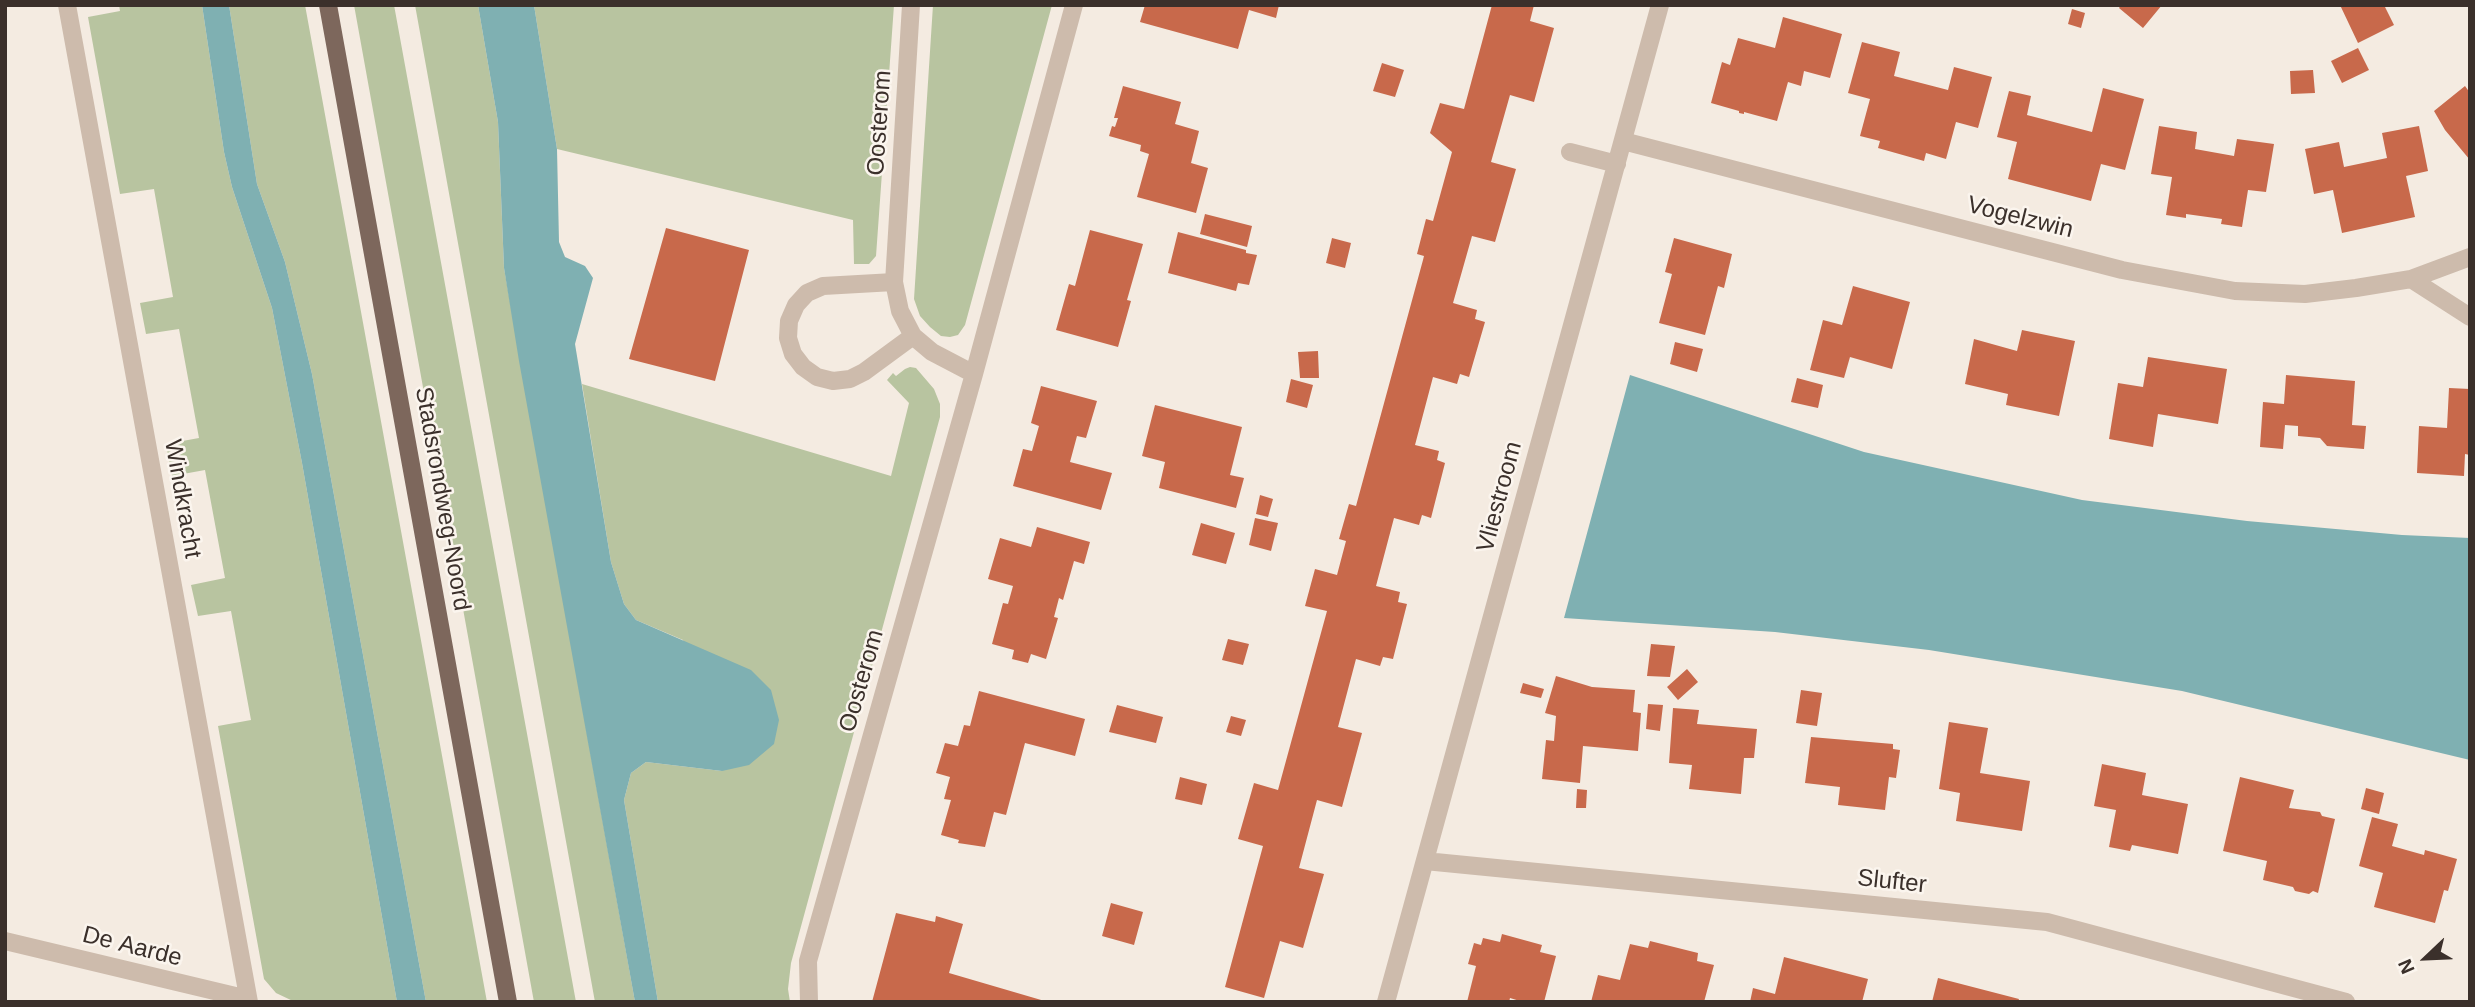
<!DOCTYPE html>
<html>
<head>
<meta charset="utf-8">
<style>
  body { margin:0 }
  #map { position:relative; width:2475px; height:1007px; overflow:hidden; background:#f4ebe1; font-family:Helvetica,sans-serif }
  canvas { display:block }
  .frame { position:absolute; inset:0; border:7px solid #3b302b; pointer-events:none }
  .north { position:absolute; left:2391px; top:923px; width:70px; height:70px; -webkit-text-stroke:5px #fbf5ee; paint-order:stroke; rotate:247deg; font-size:19px; font-weight:700; line-height:28px; text-align:center; color:#3b302b }
  .north::after { content:''; display:block; margin:auto; width:24px; height:32px; background:#3b302b; clip-path:polygon(50% 0,100% 100%,50% 72%,0 100%) }
</style>
</head>
<body>
<div id="map">
<canvas width="2475" height="1007"></canvas>
<div class="frame"></div>
<div class="north">N</div>
</div>
<script>
const ctx = document.querySelector('canvas').getContext('2d');
ctx.lineJoin = 'round';
function paint(path, color) { ctx.fillStyle = color; ctx.fill(path, 'evenodd'); }
const shape = rows => new Path2D(rows.map(r => 'M' + r).join(''));
function strokePath(path, color, width, dash) { ctx.strokeStyle = color; ctx.lineWidth = width; ctx.lineCap = dash ? 'butt' : 'round'; ctx.setLineDash(dash || []); ctx.stroke(path); }
function drawText(font, color, halo, rows, align = 'center') {
  ctx.font = font + ' Helvetica,sans-serif'; ctx.lineWidth = 5; ctx.setLineDash([]); ctx.textBaseline = 'middle'; ctx.strokeStyle = halo; ctx.fillStyle = color; for (const [text, x, y, turn = 0] of rows) {
    ctx.save(); ctx.translate(x, y); ctx.rotate((+turn || 0) * Math.PI / 180); ctx.textAlign = isNaN(turn) ? turn : align; if (halo) ctx.strokeText(text, 0, 0); ctx.fillText(text, 0, 0); ctx.restore();
  }
}
const green = shape([
  [119,5,202,5,224,152,232,187,272,308,302,463,397,1002,295,1002,276,993,264,979,218,726,251,720,231,611,198,616,191,585,225,578,205,470,172,476,166,444,199,438,179,329,146,334,140,303,173,297,154,189,120,194,88,17,120,11],
  [229,5,305,5,487,1002,426,1002,312,374,285,262,257,184],
  [354,5,394,5,576,1002,534,1002],
  [415,5,478,5,498,122,504,268,635,1002,595,1002],
  [534,5,894,5,876,256,869,264,854,264,853,220,557,149],
  [933,5,1052,5,965,325,958,335,950,337,941,336,930,327,920,316,914,299],
  [910,367,916,368,934,389,940,404,940,417,791,963,788,989,790,1002,658,1002,624,800,631,773,646,762,722,771,683,640,636,620,624,604,611,562,582,384,891,476,909,403,887,380,893,373,896,376,905,369]
]);
const water = shape([
  [202,5,229,5,257,184,285,262,312,374,426,1002,397,1002,302,463,272,308,232,187,224,152],
  [478,5,534,5,557,149,559,242,565,257,585,266,593,278,575,344,611,562,624,604,636,620,751,670,771,690,779,720,774,744,749,765,722,771,646,762,631,773,624,800,658,1002,635,1002,519,361,504,268,498,122],
  [1630,375,1864,452,2082,500,2247,521,2402,535,2470,538,2470,760,2182,691,1929,650,1775,632,1564,618]
]);
const building = shape([
  [1145,5,1279,5,1276,18,1249,10,1238,49,1140,22],
  [1492,5,1534,5,1530,21,1554,28,1534,102,1510,95,1491,162,1516,169,1495,242,1472,236,1453,303,1477,310,1475,319,1485,322,1469,377,1460,374,1457,384,1433,377,1415,445,1439,451,1437,460,1445,463,1431,518,1422,515,1419,525,1394,518,1376,586,1400,592,1398,602,1407,604,1393,659,1383,657,1380,666,1356,659,1338,727,1362,733,1342,807,1317,800,1299,868,1324,874,1303,948,1280,941,1264,998,1225,987,1263,846,1238,839,1254,783,1278,790,1327,611,1305,606,1315,569,1337,575,1346,541,1339,539,1349,504,1356,506,1423,260,1424,256,1417,254,1426,219,1433,221,1452,152,1430,133,1440,103,1464,109],
  [2121,5,2162,5,2143,28,2119,8],
  [2340,5,2384,5,2394,25,2358,43],
  [2072,9,2085,13,2081,28,2068,24],
  [1783,17,1842,34,1830,78,1804,71,1801,86,1788,82,1777,121,1744,112,1744,114,1739,113,1739,111,1711,103,1722,62,1730,65,1738,38,1775,48],
  [1862,42,1900,52,1894,76,1948,90,1954,67,1992,77,1978,128,1956,122,1946,159,1926,153,1924,161,1878,148,1880,141,1860,136,1870,99,1848,93],
  [2358,48,2369,70,2342,83,2331,61],
  [1382,63,1404,70,1395,97,1373,91],
  [2313,70,2315,93,2291,94,2290,71],
  [1123,86,1181,102,1175,124,1199,131,1191,163,1208,168,1196,213,1137,197,1149,154,1140,151,1141,145,1109,136,1112,126,1115,127,1118,118,1114,118],
  [2465,86,2470,93,2470,160,2445,130,2434,111],
  [2103,88,2144,99,2125,170,2101,164,2091,201,2008,179,2017,142,1997,137,2009,91,2031,96,2027,115,2092,132],
  [2159,126,2197,132,2195,149,2234,156,2237,139,2274,144,2266,192,2248,190,2242,227,2221,224,2222,219,2186,214,2186,218,2166,215,2172,177,2151,174],
  [2419,126,2428,171,2406,176,2415,217,2342,233,2333,190,2314,194,2305,149,2339,142,2344,167,2387,158,2382,133],
  [1205,214,1252,226,1247,247,1200,234],
  [666,228,749,250,715,381,629,359],
  [1090,230,1143,244,1127,300,1131,301,1118,347,1056,330,1069,284,1075,286],
  [1178,232,1246,250,1246,253,1257,255,1249,285,1238,283,1236,291,1168,273],
  [1332,238,1351,243,1345,268,1326,263],
  [1674,238,1732,254,1724,288,1718,286,1705,335,1659,323,1672,274,1665,272],
  [1853,286,1910,302,1892,369,1850,357,1844,378,1810,370,1823,320,1842,325],
  [2022,330,2075,341,2059,416,2006,405,2008,394,1965,384,1974,339,2017,351],
  [1675,342,1703,349,1697,372,1670,364],
  [1318,351,1319,378,1300,378,1298,352],
  [2148,357,2227,369,2218,424,2158,414,2153,447,2109,439,2118,383,2143,387],
  [2286,375,2355,381,2352,425,2366,426,2364,449,2327,446,2320,438,2298,436,2298,426,2285,425,2283,449,2260,447,2263,402,2284,404],
  [1797,378,1823,385,1818,408,1791,402],
  [1291,379,1313,385,1307,408,1286,402],
  [1041,386,1097,401,1086,438,1077,436,1070,462,1112,473,1101,510,1013,486,1023,449,1032,451,1039,426,1031,423],
  [2449,388,2470,389,2470,455,2465,454,2464,476,2417,473,2419,426,2447,428],
  [1155,405,1242,427,1230,475,1244,478,1236,508,1159,488,1165,462,1142,456],
  [1260,495,1273,499,1268,517,1256,514],
  [1255,518,1278,523,1271,551,1249,545],
  [1201,523,1235,533,1226,564,1192,555],
  [1037,527,1090,542,1084,564,1074,561,1063,600,1059,598,1054,617,1058,618,1046,659,1031,654,1028,663,1012,659,1014,650,992,644,1003,603,1008,604,1013,586,988,579,1000,538,1031,547],
  [1228,639,1249,644,1243,665,1222,660],
  [1651,644,1675,646,1670,677,1647,676],
  [1687,669,1698,682,1678,700,1667,687],
  [1556,676,1592,687,1635,690,1633,712,1641,713,1638,751,1583,746,1580,783,1542,779,1546,740,1554,741,1556,716,1545,713],
  [1523,683,1544,689,1541,698,1520,693],
  [1801,690,1822,693,1817,726,1796,723],
  [979,691,1085,719,1075,756,1025,743,1006,815,994,812,985,847,958,843,959,840,941,835,951,800,944,799,950,777,936,773,945,743,958,746,964,725,970,726],
  [1648,704,1663,705,1660,731,1646,729],
  [1117,705,1163,717,1156,743,1109,732],
  [1673,708,1699,710,1697,724,1757,729,1754,758,1744,758,1741,794,1689,789,1692,765,1669,763],
  [1231,716,1246,720,1241,736,1226,732],
  [1949,722,1988,728,1980,773,2030,781,2022,831,1956,821,1960,793,1939,789],
  [1811,737,1893,744,1893,749,1900,750,1896,778,1889,777,1885,810,1838,805,1840,787,1805,783],
  [2102,764,2146,773,2142,795,2188,804,2178,854,2132,845,2130,851,2109,847,2116,810,2094,806],
  [1180,777,1207,784,1202,805,1175,799],
  [2240,777,2294,790,2289,808,2320,812,2322,816,2335,819,2318,893,2313,891,2309,894,2295,891,2293,887,2263,880,2267,861,2223,851],
  [2366,788,2384,793,2379,814,2361,809],
  [1577,789,1587,790,1586,808,1576,808],
  [2372,817,2398,824,2392,846,2424,855,2425,850,2457,859,2448,891,2444,890,2435,923,2374,907,2383,873,2359,866],
  [1111,903,1143,912,1134,945,1102,936],
  [896,913,935,922,936,916,963,924,949,973,1048,1002,872,1002],
  [1502,934,1542,945,1540,952,1556,956,1544,1002,1523,1002,1510,998,1509,1002,1467,1002,1476,966,1468,964,1474,943,1481,945,1483,938,1500,942],
  [1650,941,1698,953,1697,961,1714,965,1704,1002,1591,1002,1598,975,1620,980,1630,944,1648,948],
  [1784,957,1868,979,1862,1002,1750,1002,1753,988,1775,994],
  [1938,978,2019,999,2018,1002,1932,1002]
]);
const minor = shape([
  [67,5,249,1002],
  [911,5,894,282,900,311,913,336,932,352,974,374],
  [1623,141,2122,270,2235,291,2305,294,2356,288,2411,279,2470,257],
  [1570,152,1617,164],
  [2411,279,2470,317],
  [894,282,823,286,807,293,796,305,789,321,788,338,793,354,803,367,817,377,833,381,850,379,864,372,913,336],
  [1425,861,2047,922,2346,1002],
  [5,941,248,999],
  [809,1002,808,961,974,374,1074,5],
  [1386,1002,1660,5]
]);
const major = shape([
  [328,5,508,1002]
]);
const streetNames = [
  ["Oosterom",880,123,-86],
  ["Vogelzwin",2020,218,14],
  ["Vliestroom",1500,497,-75],
  ["Windkracht",182,499,80],
  ["Stadsrondweg-Noord",442,499,80],
  ["Oosterom",862,681,-74],
  ["Slufter",1892,882,6],
  ["De Aarde",132,947,14]
];
paint(green, '#b8c4a0');
paint(water, '#7fb0b2');
paint(building, '#c8694b');
strokePath(minor, '#cdbbac', 18);
strokePath(major, '#7d675c', 18);
drawText('24px', '#3b302b', '#fbf5ee', streetNames);
</script>
</body>
</html>
